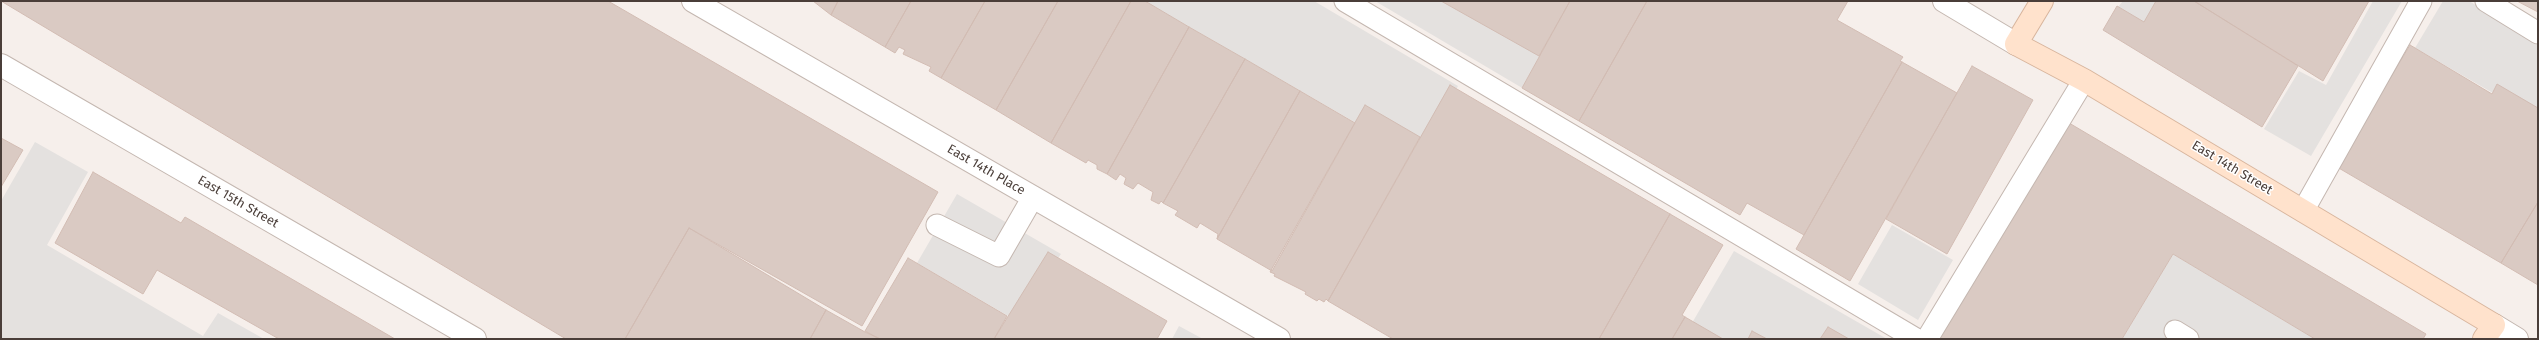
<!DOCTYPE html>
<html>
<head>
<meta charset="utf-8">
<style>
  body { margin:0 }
  #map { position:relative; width:2539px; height:340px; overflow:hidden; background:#f6efeb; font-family:"Fira Sans",sans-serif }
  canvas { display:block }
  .frame { position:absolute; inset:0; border:2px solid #4a3e39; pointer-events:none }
</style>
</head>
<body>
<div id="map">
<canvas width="2539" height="340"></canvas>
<div class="frame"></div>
</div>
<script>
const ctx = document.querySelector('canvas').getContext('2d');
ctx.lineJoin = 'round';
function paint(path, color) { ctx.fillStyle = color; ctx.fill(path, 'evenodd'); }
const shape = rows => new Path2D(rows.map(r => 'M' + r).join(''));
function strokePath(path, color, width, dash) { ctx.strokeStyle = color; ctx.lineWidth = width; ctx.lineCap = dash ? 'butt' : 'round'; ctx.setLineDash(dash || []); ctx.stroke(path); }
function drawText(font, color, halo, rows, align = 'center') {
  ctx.font = font + ' "Fira Sans",sans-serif'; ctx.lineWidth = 3; ctx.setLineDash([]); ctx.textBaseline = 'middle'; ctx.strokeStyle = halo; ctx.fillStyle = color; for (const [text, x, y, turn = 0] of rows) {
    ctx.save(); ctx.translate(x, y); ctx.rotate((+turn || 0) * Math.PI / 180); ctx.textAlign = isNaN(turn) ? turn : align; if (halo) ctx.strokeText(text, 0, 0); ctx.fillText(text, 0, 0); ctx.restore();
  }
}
const parking = shape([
  [1144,1,1314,1,1458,86,1426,144,1371,112,1363,127],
  [1375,1,1445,1,1548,59,1529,92],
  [2123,1,2166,1,2150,26,2118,7],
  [2373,1,2402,1,2311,156,2264,129,2299,71,2326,85],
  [2443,1,2469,1,2538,42,2538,119,2415,48],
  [35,142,88,172,47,245,203,336,218,313,264,339,1,339,1,201],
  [957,194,1061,254,1015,320,917,263],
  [1892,225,1953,260,1918,320,1858,284],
  [1734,251,1887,339,1721,339,1692,323],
  [2173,254,2315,339,2122,339],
  [1179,326,1203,339,1172,339]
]);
const building = shape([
  [1,1,608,1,938,192,862,326,689,228,625,339,566,339,1,1],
  [813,1,838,1,831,15,813,1],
  [838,1,911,1,885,47,831,15,838,1],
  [911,1,985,1,941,78,929,71,931,67,903,54,905,50,899,47,895,53,885,47,911,1],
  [985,1,1058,1,996,110,941,78,985,1],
  [1058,1,1131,1,1051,143,996,110,1058,1],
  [1131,1,1145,1,1189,27,1107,174,1097,169,1097,165,1088,160,1086,163,1051,143,1131,1],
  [1441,1,1570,1,1539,56,1441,1],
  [1570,1,1647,1,1579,121,1522,88,1570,1],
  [1647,1,1848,1,1837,20,1903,57,1900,61,1902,62,1804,235,1747,203,1740,215,1579,121,1647,1],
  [2156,1,2194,1,2298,66,2262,127,2103,30,2117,6,2144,22,2156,1],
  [2194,1,2369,1,2323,81,2194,1],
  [2517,1,2538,1,2538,12,2517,1],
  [1189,27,1245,59,1163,203,1161,201,1159,204,1151,200,1153,192,1138,183,1133,189,1124,184,1126,178,1120,174,1116,180,1107,174,1189,27],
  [2410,45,2492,94,2497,84,2538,108,2538,202,2501,263,2337,167,2410,45],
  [1245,59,1300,91,1217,239,1218,234,1200,223,1197,228,1175,215,1178,211,1163,203,1245,59],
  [1902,62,1957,93,1850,281,1796,249,1902,62],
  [1972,66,2033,100,1947,254,1886,219,1972,66],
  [1450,85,1670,214,1599,339,1393,339,1328,301,1450,85],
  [1300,91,1355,123,1272,271,1217,239,1300,91],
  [1365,105,1420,137,1328,301,1326,299,1324,302,1319,299,1317,301,1305,294,1306,292,1274,276,1275,274,1270,272,1365,105],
  [2064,120,2426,334,2423,339,2315,339,2173,254,2122,339,1934,339,2064,120],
  [1,138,23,150,1,187,1,138],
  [93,172,181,223,185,217,395,339,279,339,157,270,143,294,55,243,93,172],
  [2538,202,2538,285,2501,263,2538,202],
  [1670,214,1723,245,1682,315,1685,317,1672,339,1599,339,1670,214],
  [689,228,826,310,810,339,625,339,689,228],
  [1048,252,1167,321,1157,339,994,339,1048,252],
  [908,258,1007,316,994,339,880,339,865,331,908,258],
  [826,310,865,332,880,339,810,339,826,310],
  [1685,317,1723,339,1672,339,1685,317],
  [1828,327,1849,339,1820,339,1828,327],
  [1752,331,1767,339,1748,339,1752,331]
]);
const lane = shape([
  [1345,1,1916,339],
  [2486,1,2538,33],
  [2303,211,2421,1],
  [937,225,999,256,1033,197],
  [2175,331,2188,339],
  [1927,339,2084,80]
]);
const street = shape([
  [693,1,1279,339],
  [1944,1,2016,44],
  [1,65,475,339],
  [2494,325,2517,339]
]);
const secondary = shape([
  [2042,1,2016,44,2084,80,2494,325,2484,339]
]);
const streetNames = [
  ["East 14th Street",2232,168,31],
  ["East 14th Place",986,170,30],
  ["East 15th Street",238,202,30]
];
paint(parking, '#e4e1df');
paint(building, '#dacac3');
strokePath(building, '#d2bcb3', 1);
strokePath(lane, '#c4b7b0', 23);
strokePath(street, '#c4b7b0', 24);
strokePath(secondary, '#d8b59d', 24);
strokePath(lane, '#fff', 21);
strokePath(street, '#fff', 22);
strokePath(secondary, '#ffe2cc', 22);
drawText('13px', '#4a3e39', '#fff', streetNames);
</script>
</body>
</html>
